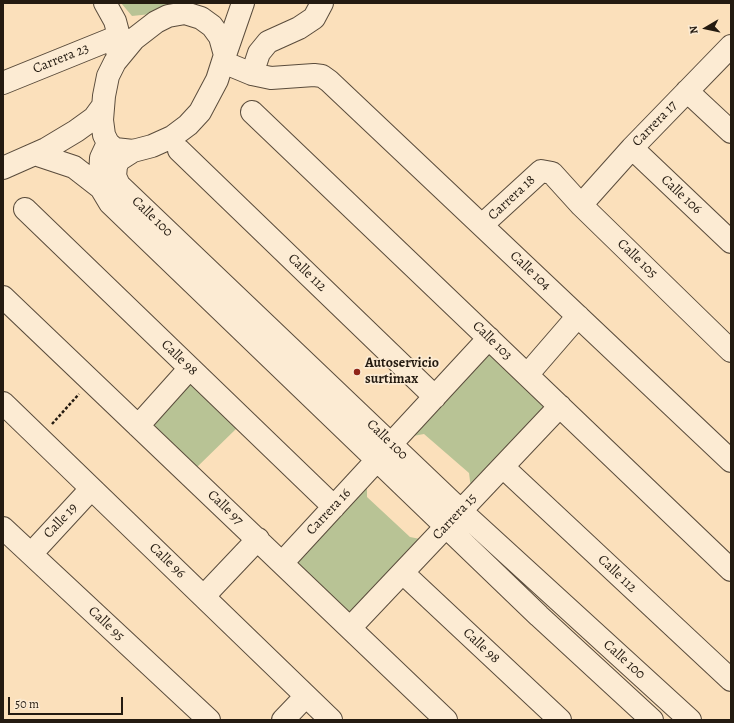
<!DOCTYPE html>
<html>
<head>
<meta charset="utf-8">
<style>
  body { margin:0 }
  #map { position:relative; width:734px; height:723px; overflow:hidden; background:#fbe0bb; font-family:Alegreya,serif }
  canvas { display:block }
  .frame { position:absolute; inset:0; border:4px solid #241b11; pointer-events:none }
  .north { position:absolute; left:686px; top:8px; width:40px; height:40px; -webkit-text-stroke:3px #fcebd3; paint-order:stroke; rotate:261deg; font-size:11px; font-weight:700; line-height:16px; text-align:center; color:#241b11 }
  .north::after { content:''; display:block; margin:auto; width:14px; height:18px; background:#241b11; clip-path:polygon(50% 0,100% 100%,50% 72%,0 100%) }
  .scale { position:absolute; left:8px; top:697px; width:115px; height:18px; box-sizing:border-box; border:2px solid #241b11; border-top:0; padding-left:5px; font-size:12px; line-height:14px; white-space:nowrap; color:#241b11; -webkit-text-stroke:3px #fcebd3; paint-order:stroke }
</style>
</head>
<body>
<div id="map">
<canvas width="734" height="723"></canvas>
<div class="frame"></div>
<div class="north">N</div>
<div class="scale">50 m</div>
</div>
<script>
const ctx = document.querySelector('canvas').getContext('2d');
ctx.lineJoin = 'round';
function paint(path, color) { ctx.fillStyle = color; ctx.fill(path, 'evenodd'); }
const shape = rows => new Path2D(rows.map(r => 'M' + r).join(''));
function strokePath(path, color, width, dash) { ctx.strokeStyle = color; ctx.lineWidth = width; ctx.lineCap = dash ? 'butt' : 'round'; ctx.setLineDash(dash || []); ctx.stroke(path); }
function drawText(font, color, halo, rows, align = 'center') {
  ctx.font = font + ' Alegreya,serif'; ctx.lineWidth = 3.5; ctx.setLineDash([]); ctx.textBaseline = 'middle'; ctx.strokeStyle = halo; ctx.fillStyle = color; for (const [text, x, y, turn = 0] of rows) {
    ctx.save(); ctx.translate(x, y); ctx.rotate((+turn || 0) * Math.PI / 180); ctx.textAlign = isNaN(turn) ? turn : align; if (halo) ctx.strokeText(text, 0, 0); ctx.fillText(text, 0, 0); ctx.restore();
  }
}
const green = shape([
  [121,3,177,3,151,14,132,16],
  [489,350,547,408,471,489,469,473,424,434,413,436],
  [189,379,238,427,194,470,147,424],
  [367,483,367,497,410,537,425,540,349,614,294,562]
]);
const path = shape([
  [52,424,79,394]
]);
const minor = shape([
  [105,3,115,21,119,36,117,51],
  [185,13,201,18,212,26,220,37,225,55,217,80,200,112,188,125,172,137,152,146,133,151,115,149,108,143,104,135,102,120,104,96,108,76,115,62,134,39,156,22,168,16,185,13],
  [225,55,243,3],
  [223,62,252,74,271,78,314,75,322,76,329,81,731,461],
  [252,74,259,53,268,42,299,28,314,18,322,3],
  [3,83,119,36],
  [687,91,731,132],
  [252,112,731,570],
  [108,143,101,158,100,176,101,188,110,203,539,616,652,720],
  [632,148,731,242],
  [179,150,435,397],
  [133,151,119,160,116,166,115,176,119,185,461,511,690,720],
  [35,154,74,167,101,188],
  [3,168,46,149,76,131,94,118,102,107],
  [581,205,632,148,731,46],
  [25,209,334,507],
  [482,225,541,171,552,173,581,205,731,351],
  [3,297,446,720],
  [527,375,578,316],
  [3,403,331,720],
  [138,426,190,368],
  [391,444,489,338],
  [503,467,731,680],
  [3,528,209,720],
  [31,554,91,489],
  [282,563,377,460],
  [403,573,560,720],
  [204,596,258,539],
  [350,628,560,406],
  [283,720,306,696]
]);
const markers = [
  [357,372,4,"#8f2418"]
];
const streetNames = [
  ["Carrera 23",61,59,-22],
  ["Carrera 17",655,124,-46],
  ["Calle 106",681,195,43],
  ["Carrera 18",512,198,-43],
  ["Calle 100",152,217,44],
  ["Calle 105",637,259,44],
  ["Calle 104",530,271,43],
  ["Calle 112",307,273,44],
  ["Calle 103",492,341,44],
  ["Calle 98",179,358,44],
  ["Calle 100",387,440,44],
  ["Calle 97",225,508,44],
  ["Carrera 16",329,512,-47],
  ["Carrera 15",455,517,-47],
  ["Calle 19",61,521,-47],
  ["Calle 96",167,561,44],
  ["Calle 112",617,574,43],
  ["Calle 95",106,624,43],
  ["Calle 98",481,646,43],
  ["Calle 100",624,660,42]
];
const poiNames = [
  ["Autoservicio",365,364],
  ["surtimax",365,380]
];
paint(green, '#b8c395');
strokePath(minor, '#5a4c3c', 24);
strokePath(path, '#241b11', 2.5, [3, 2]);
strokePath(minor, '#fcebd3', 22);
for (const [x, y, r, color] of markers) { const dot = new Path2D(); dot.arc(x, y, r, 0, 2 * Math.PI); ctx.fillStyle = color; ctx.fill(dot); strokePath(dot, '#fcebd3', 1.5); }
drawText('14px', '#241b11', '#fcebd3', streetNames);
drawText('bold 14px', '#241b11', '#fcebd3', poiNames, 'left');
</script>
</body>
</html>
